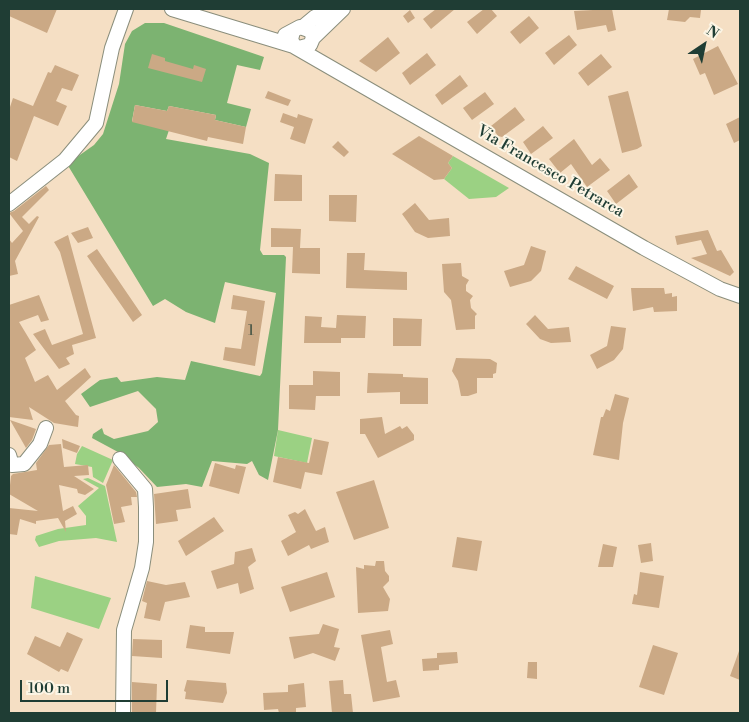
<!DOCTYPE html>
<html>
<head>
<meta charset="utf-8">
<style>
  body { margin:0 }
  #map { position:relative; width:749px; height:722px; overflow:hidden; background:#f5dfc4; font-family:"Libre Bodoni",serif }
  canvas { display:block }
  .frame { position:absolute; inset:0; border:10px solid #1f3d34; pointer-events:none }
  .north { position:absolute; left:679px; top:20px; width:50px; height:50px; -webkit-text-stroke:4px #fcf5e5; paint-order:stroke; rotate:34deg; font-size:14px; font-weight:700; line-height:20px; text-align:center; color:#1f3d34 }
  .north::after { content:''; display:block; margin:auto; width:18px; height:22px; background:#1f3d34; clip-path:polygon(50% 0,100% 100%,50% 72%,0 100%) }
  .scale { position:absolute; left:20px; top:680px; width:148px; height:22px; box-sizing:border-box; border:2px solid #1f3d34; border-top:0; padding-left:6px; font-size:15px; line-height:18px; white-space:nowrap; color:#1f3d34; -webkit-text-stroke:4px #fcf5e5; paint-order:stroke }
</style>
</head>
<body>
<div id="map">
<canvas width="749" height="722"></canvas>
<div class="frame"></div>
<div class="north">N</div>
<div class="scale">100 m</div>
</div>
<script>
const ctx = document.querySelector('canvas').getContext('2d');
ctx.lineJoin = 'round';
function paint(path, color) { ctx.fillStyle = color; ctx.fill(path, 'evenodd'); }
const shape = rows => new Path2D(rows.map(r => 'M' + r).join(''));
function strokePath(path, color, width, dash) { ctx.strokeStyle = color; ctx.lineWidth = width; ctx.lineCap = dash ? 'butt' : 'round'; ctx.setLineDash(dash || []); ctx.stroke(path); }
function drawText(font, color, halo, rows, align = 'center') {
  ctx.font = font + ' "Libre Bodoni",serif'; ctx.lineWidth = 4; ctx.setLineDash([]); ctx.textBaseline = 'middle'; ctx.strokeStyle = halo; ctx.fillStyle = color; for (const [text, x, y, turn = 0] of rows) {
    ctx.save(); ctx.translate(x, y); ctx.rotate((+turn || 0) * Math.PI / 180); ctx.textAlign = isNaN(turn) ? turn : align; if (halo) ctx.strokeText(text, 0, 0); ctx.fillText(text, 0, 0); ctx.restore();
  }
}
const green = shape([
  [453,156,509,188,496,197,469,199,444,179,452,168,448,163],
  [278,430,312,438,307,463,274,456],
  [82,446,113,460,103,483,93,477,92,467,75,464,77,454],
  [88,478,105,486,117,542,96,538,59,541,39,547,35,540,36,536,58,529,86,525,86,516,78,506,99,488,83,479],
  [35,576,111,598,99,629,31,608]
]);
const forest = shape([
  [145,23,164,23,264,57,260,70,237,65,227,103,251,109,246,127,215,120,216,115,169,106,167,111,135,105,132,121,169,130,166,139,250,154,269,163,260,250,263,255,284,255,286,257,278,430,268,480,259,475,252,461,247,464,212,461,202,487,186,484,157,487,139,468,118,452,92,438,93,434,102,428,104,434,114,439,148,431,158,422,156,409,138,391,90,407,81,394,100,380,117,377,121,382,157,377,185,380,191,361,260,376,262,373,276,293,225,282,215,323,186,312,165,299,153,306,67,164,94,145,103,134,119,84,125,44,132,31]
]);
const building = shape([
  [9,9,57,9,47,33,9,16],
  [436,9,455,9,431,29,423,19],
  [484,9,491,9,497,16,477,34,467,22],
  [612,9,616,30,608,32,606,25,577,30,574,11],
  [669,9,701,10,700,18,690,17,685,22,667,20],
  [410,10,415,18,408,23,403,16],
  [529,16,539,28,520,44,510,32],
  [569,35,577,45,554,65,545,53],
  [388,37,400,53,376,72,359,61],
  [718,46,738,84,714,95,705,73,700,75,693,59],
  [427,53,436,65,410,85,402,73],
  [152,54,165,58,165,61,193,69,194,65,206,69,202,82,148,68],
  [601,54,612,67,588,86,578,73],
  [55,65,79,75,72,91,62,88,56,101,67,106,58,126,34,116,17,161,9,157,9,110,13,98,33,106,48,72,51,73],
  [460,75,468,86,442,105,435,95],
  [268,91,291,100,288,106,265,98],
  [628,91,642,146,637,149,622,153,608,96],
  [485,92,494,104,472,120,463,108],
  [135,105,167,111,169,106,216,115,215,120,246,127,243,144,208,137,207,141,132,122],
  [515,107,525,120,502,137,498,136,491,126],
  [283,113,297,118,298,114,313,119,305,144,290,139,294,127,280,122],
  [740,117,740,140,734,143,726,124],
  [543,126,553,138,531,154,523,142],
  [419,136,453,156,448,163,452,168,444,179,434,180,392,154],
  [574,139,592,165,600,158,610,170,587,187,571,164,560,173,549,159],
  [338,141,349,152,344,157,332,147],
  [275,174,302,175,302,201,274,201],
  [629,174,638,187,616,204,607,191],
  [46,186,49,190,22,217,29,224,37,216,39,217,15,261,18,274,9,276,9,239,12,243,23,231,9,213,14,211],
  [329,195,357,195,356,222,329,221],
  [415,203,429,220,449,218,450,236,428,238,415,232,402,214],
  [88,227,93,238,78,243,71,233],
  [271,228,301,229,300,248,320,248,320,274,292,273,293,247,271,247],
  [708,230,717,251,721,250,734,272,730,276,691,258,707,254,701,240,677,245,675,236],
  [68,235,96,338,72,345,74,354,66,358,70,364,59,369,33,334,45,329,52,345,83,334,60,252,54,242],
  [531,246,546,251,541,271,531,281,510,287,504,271,524,265],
  [97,249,142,315,133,322,87,256],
  [347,253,365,253,364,270,407,272,407,290,346,288],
  [461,263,462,276,469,280,466,285,466,291,473,296,470,300,471,308,477,314,475,316,475,329,456,330,451,300,444,292,442,264],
  [576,266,614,286,607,299,568,279],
  [631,288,664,288,665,294,672,293,672,297,677,296,677,311,654,312,653,307,633,311],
  [39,295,49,320,41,322,38,315,19,322,36,350,25,358,35,382,48,375,57,390,85,368,91,377,65,401,76,415,79,416,78,427,54,423,29,407,33,420,9,417,9,305],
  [233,295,265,301,255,366,223,360,225,347,241,349,247,311,231,309],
  [337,315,366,316,365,338,341,338,341,343,304,343,305,316,322,317,321,327,336,328],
  [535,315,548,329,569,327,571,342,551,343,540,339,526,324],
  [393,318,422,319,421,346,393,346],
  [611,326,626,328,623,349,614,360,597,369,590,355,607,346],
  [456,358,490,359,497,363,496,373,493,374,493,378,477,378,477,393,468,396,461,396,458,381,452,371],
  [313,371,340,372,340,396,316,396,315,410,289,409,289,385,313,385],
  [368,373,403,374,403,377,428,378,428,404,400,404,400,392,367,393],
  [615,394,629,398,623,423,619,460,593,455,601,417,603,417,606,409,610,411],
  [382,417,385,434,400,426,402,429,407,426,414,435,414,440,378,458,365,434,360,434,360,419],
  [10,420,36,429,32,440,26,448],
  [62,439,80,446,77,453,63,448],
  [314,439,329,442,322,475,305,472,301,489,273,482,278,457,309,463],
  [61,444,64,467,88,465,89,475,74,476,94,489,85,495,78,493,77,489,59,485,63,511,73,506,77,514,65,521,66,532,58,518,36,521,36,524,20,519,17,535,9,534,9,508,38,511,9,494,11,476,13,474,37,470,36,463,49,445],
  [215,463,235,469,236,465,246,467,239,494,209,486],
  [114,465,136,492,137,497,131,497,132,505,121,507,125,522,114,524,106,485],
  [374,480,389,528,354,540,336,492],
  [188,489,191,508,176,510,178,521,156,524,154,494],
  [305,509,316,531,325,527,329,542,311,549,309,545,288,556,281,541,296,532,288,515,295,512,298,514],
  [214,517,224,531,186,556,178,541],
  [457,537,482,541,477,571,452,567],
  [651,543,653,561,641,563,638,545],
  [603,544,617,547,613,567,598,567],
  [252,548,256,561,248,567,254,589,240,594,238,583,217,589,211,571,234,564,235,552],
  [376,561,384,561,385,571,389,576,389,581,383,587,390,599,388,611,358,613,356,567,364,569,364,565,375,566],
  [327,572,335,597,290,612,281,587],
  [640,572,664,576,659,608,632,604,634,594,637,595],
  [147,581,166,585,185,582,190,597,165,602,160,621,144,618,147,603,142,601],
  [323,624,339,629,334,647,340,648,335,661,313,653,294,659,289,637,319,634],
  [190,625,205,627,205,632,234,632,230,654,186,648],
  [390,630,393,644,381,647,387,682,396,680,400,697,373,702,361,635],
  [67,632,83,639,68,672,61,669,59,672,27,654,35,636,60,647],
  [133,639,162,640,162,658,132,656],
  [653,645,678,653,664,695,639,687],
  [739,651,740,652,740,680,730,676],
  [457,652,458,663,439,665,439,670,423,671,422,659,437,658,437,653],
  [528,662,537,662,537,679,527,678],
  [187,680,226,683,227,693,223,703,185,699,186,692,184,691],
  [343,680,344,694,351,694,353,713,332,713,329,681],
  [132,682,157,684,156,713,132,713],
  [304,683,306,707,296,708,296,713,279,713,278,709,264,710,263,693,288,692,288,685]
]);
const minor = shape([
  [172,9,297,47],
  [303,27,315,17,334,9],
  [293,31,291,40,295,47,644,248,720,289,740,296],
  [285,35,300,27,311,31,313,38,310,45,299,48],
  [313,38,343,9],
  [9,204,65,160,96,123,112,48,126,9],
  [9,455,12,465,24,464,40,444,46,428],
  [120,459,145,489,146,507,146,542,142,568,124,630,123,713]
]);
const numberNames = [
  ["1",251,332]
];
const streetNames = [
  ["Via Francesco Petrarca",550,172,30]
];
paint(green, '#9bd183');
paint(forest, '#7cb371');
paint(building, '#cba985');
strokePath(minor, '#8a8e7c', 16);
strokePath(minor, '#fff', 14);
drawText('14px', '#4a5848', null, numberNames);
drawText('16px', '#1f3d34', '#fcf5e5', streetNames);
</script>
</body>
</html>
